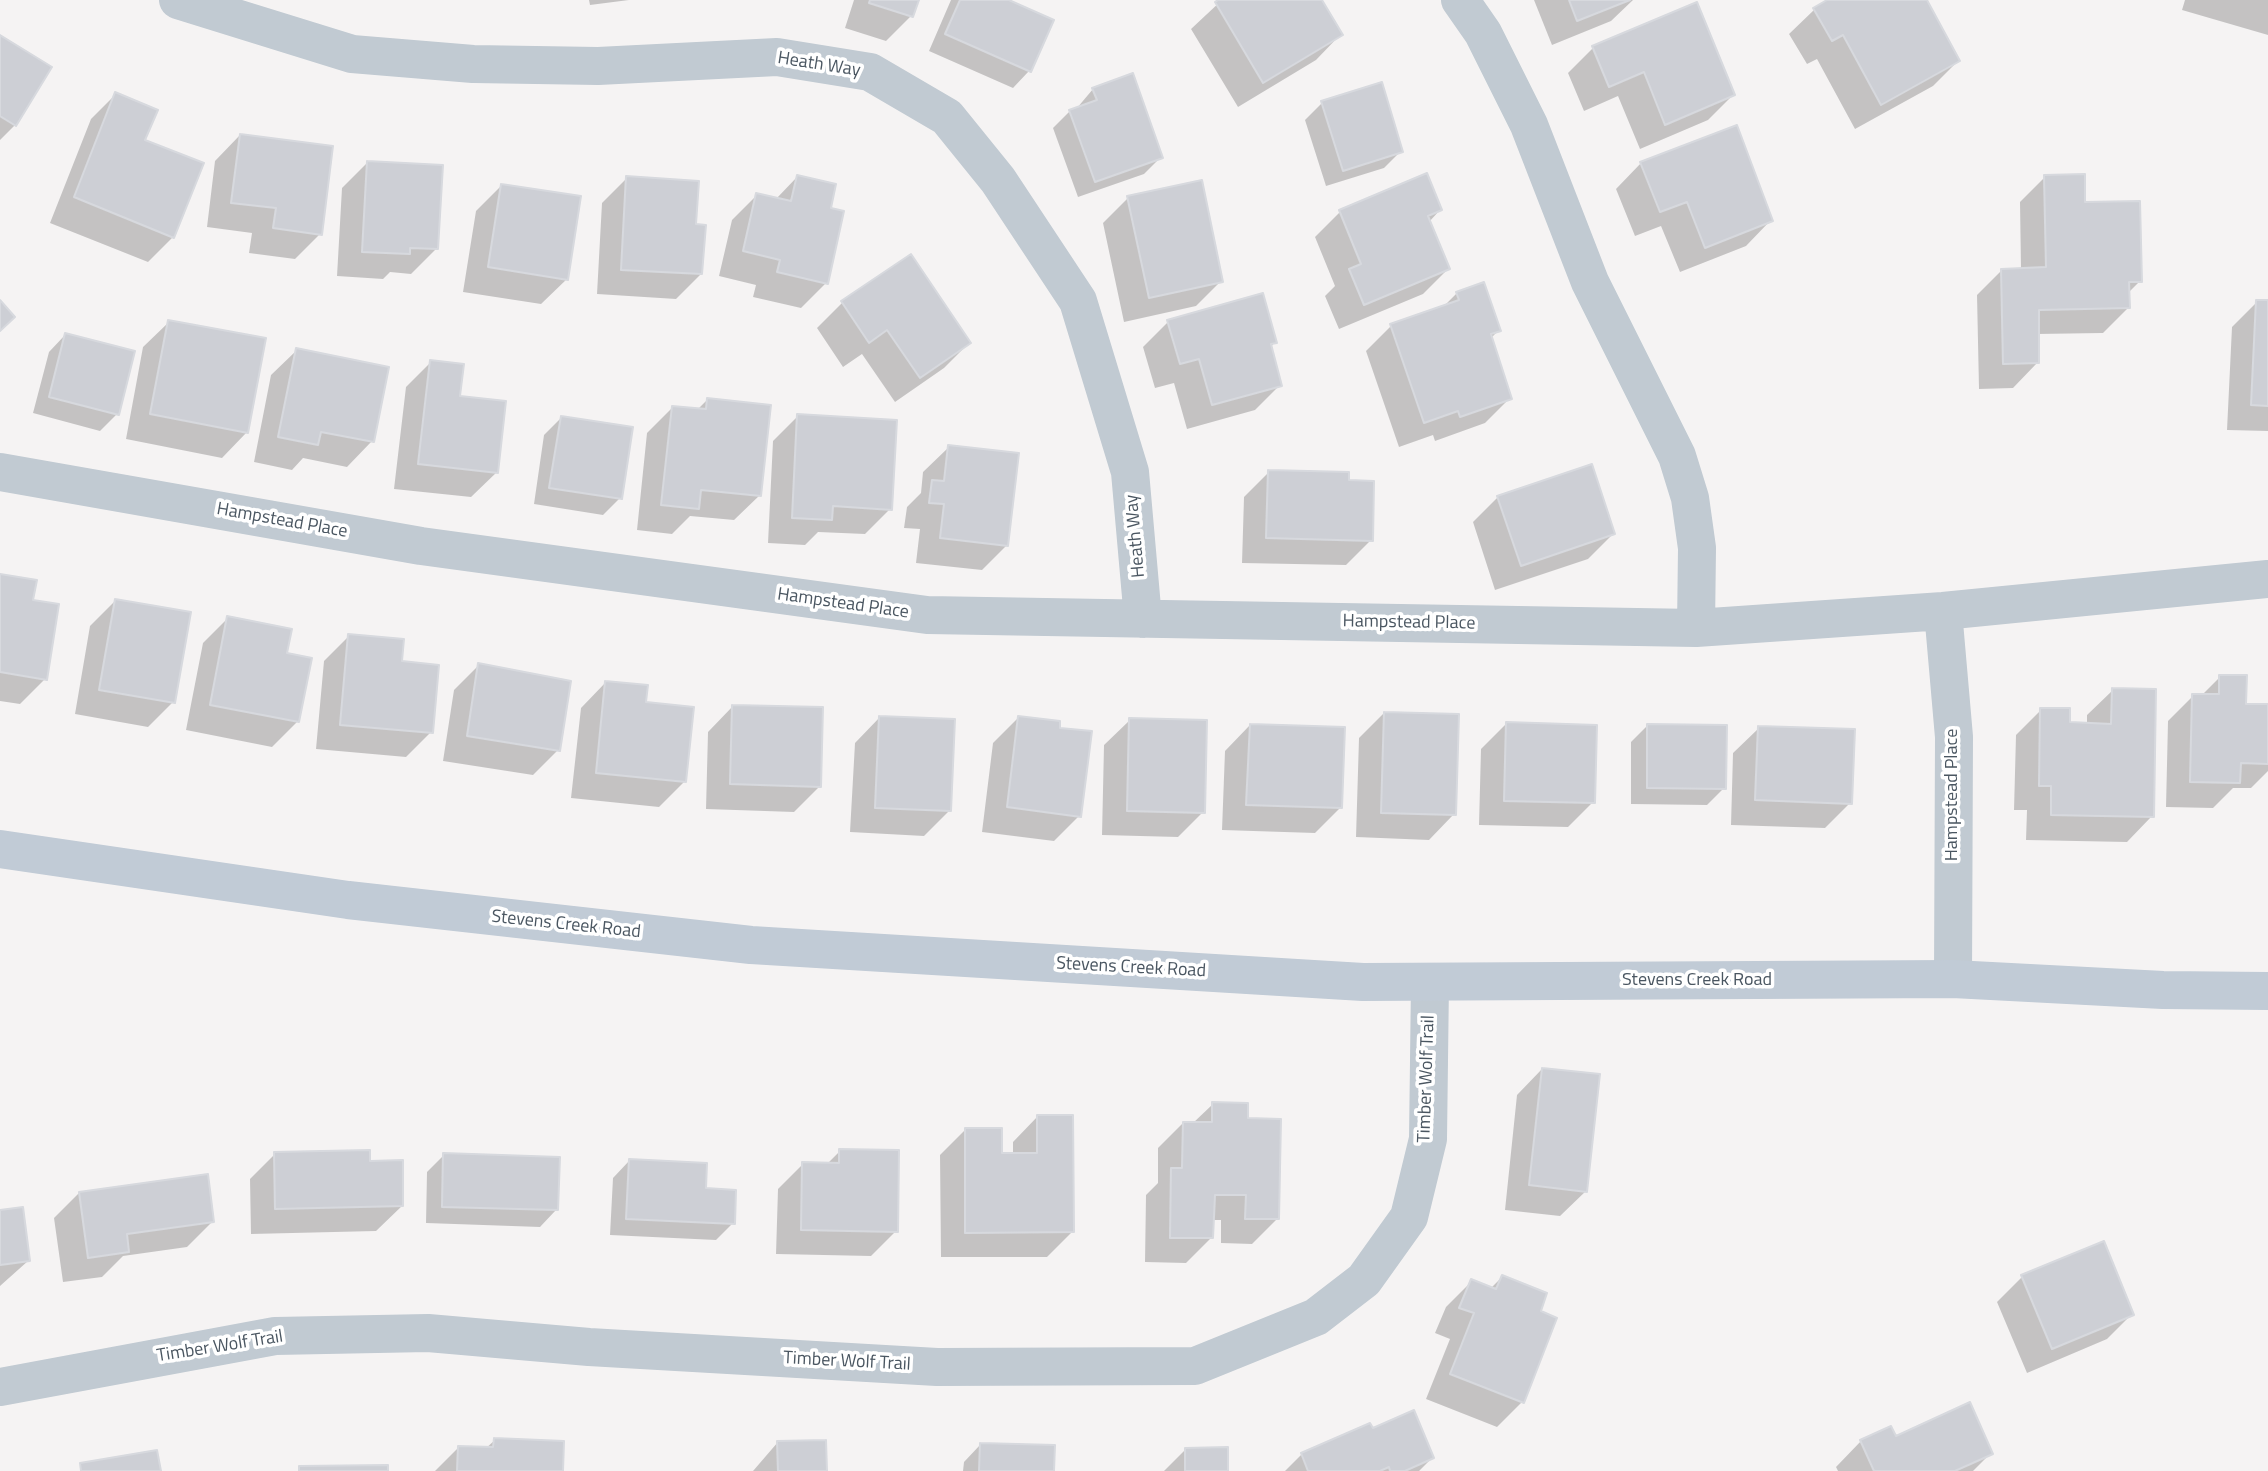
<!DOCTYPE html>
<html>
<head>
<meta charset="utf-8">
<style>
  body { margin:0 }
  canvas { display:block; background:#f5f3f3 }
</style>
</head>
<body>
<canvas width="2268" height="1471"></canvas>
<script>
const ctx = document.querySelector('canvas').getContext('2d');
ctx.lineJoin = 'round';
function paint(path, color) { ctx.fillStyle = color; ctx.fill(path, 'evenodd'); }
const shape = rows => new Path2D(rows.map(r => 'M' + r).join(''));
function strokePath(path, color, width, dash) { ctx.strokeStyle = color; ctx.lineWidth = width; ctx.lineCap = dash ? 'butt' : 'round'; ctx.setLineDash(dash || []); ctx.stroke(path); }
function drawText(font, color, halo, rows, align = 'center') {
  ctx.font = font + ' "Titillium Web",sans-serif'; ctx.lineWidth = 7; ctx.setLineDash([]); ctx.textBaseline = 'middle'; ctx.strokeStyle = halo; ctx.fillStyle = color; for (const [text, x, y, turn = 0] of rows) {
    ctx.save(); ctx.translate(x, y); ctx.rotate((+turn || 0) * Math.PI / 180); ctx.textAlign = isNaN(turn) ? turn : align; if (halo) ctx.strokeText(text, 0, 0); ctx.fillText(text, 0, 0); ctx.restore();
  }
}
const shadow = shape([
  [589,0,629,0,590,5],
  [854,0,917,0,911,16,886,41,845,28],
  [951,0,1005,0,1052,21,1029,71,1013,88,929,51],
  [1222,0,1320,0,1341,34,1316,60,1238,107,1191,29],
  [1534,0,1633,0,1611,21,1552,45],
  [1831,0,1925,0,1958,61,1933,86,1855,129,1817,59,1807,64,1789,34,1815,9],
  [2185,0,2268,0,2268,35,2182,10],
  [0,37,15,125,0,140],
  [1593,48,1733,95,1708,120,1640,149,1618,96,1584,111,1568,73],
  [1093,89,1161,157,1144,174,1078,197,1053,128,1070,111,1077,108],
  [116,94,143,141,173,237,148,262,50,223,91,119],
  [1322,103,1401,151,1384,168,1326,186,1305,120],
  [240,135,320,234,295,259,249,253,252,233,207,227,215,161],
  [367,163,437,248,411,274,390,272,383,279,337,276,342,188],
  [1641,163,1771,220,1746,246,1680,272,1661,226,1635,236,1616,189],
  [797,177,826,283,801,308,753,297,756,285,719,276,732,220,757,195,776,199],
  [2045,177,2083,204,2140,281,2128,293,2128,308,2103,333,2037,334,2038,362,2013,388,1979,389,1977,295,2002,270,2021,270,2020,202],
  [627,178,694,226,701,274,676,299,597,294,602,203],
  [501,186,567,279,541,304,463,292,476,211],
  [1128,198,1221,281,1196,306,1124,322,1103,223],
  [1440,210,1429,222,1448,269,1423,294,1339,329,1325,296,1335,286,1315,237,1340,212],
  [911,257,969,343,944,368,895,402,862,354,843,367,817,328,842,303],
  [1457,293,1499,330,1490,339,1510,398,1485,423,1435,441,1433,435,1399,447,1366,351,1391,326,1442,308],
  [2257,302,2268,302,2268,431,2227,430,2232,327],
  [169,322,247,432,222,458,126,439,143,347],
  [1168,322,1275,342,1270,348,1280,385,1255,410,1187,429,1174,383,1155,388,1143,347],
  [65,335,117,414,100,431,33,413,49,352],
  [297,350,372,441,347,467,303,458,292,470,254,462,271,375],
  [431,362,497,472,471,497,394,489,406,387],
  [707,400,760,495,734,520,690,516,672,534,637,530,647,433,673,407,697,410],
  [798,416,890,509,865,534,818,532,805,545,768,543,773,441],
  [561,418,620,498,603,515,534,504,544,435],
  [949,447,1007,545,982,570,916,563,920,529,904,528,907,507,921,493,923,472],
  [1269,472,1371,540,1346,565,1242,563,1244,497],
  [1498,497,1613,534,1588,559,1495,590,1473,522],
  [0,576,31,601,45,679,20,704,0,701],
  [115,601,173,702,148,727,75,714,90,626],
  [228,618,285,654,297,722,272,747,186,730,203,643],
  [349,636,400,663,431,732,406,757,316,749,324,661],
  [479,665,558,750,533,775,443,761,454,690],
  [2220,677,2244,705,2268,706,2268,771,2251,788,2233,788,2213,808,2166,807,2168,721,2193,696,2201,696],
  [606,682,644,704,685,781,659,807,571,798,581,708],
  [2113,690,2152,816,2127,842,2026,840,2027,810,2014,810,2016,735,2041,710,2068,724,2087,725,2087,715],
  [733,706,819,787,794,812,706,809,708,732],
  [1384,713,1454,814,1429,840,1356,837,1359,738],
  [880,717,949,811,924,836,850,832,855,743],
  [1018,718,1079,816,1054,841,982,832,993,743],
  [1130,720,1203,812,1178,837,1102,835,1104,745],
  [1506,724,1593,802,1568,827,1479,825,1481,749],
  [1250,725,1340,808,1315,833,1222,830,1225,751],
  [1648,725,1724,788,1707,805,1631,804,1631,742],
  [1759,728,1850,803,1825,828,1731,825,1733,753],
  [1542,1069,1586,1191,1560,1216,1505,1210,1517,1095],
  [1213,1104,1247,1120,1277,1219,1252,1244,1221,1243,1221,1220,1212,1220,1212,1237,1186,1263,1145,1262,1146,1195,1158,1183,1158,1148,1183,1123,1193,1123],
  [1038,1116,1072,1232,1047,1257,941,1257,940,1155,965,1130,1000,1155,1013,1155,1013,1142],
  [840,1151,896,1231,871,1256,776,1254,778,1189,803,1164,826,1165],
  [275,1154,369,1163,402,1206,376,1231,251,1234,250,1179],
  [444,1155,556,1210,540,1227,426,1223,427,1172],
  [629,1161,704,1190,733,1223,716,1240,610,1235,613,1178],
  [79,1193,212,1222,187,1247,123,1256,102,1277,63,1282,54,1218],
  [0,1212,28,1261,0,1286],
  [1502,1277,1538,1312,1522,1402,1497,1427,1426,1399,1450,1339,1435,1333,1446,1307,1471,1282,1490,1289],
  [2022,1277,2132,1314,2107,1339,2027,1373,1997,1302],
  [1372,1430,1432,1458,1419,1471,1285,1471,1302,1454],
  [1895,1439,1991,1453,1973,1471,1838,1471,1836,1467,1861,1441],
  [495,1440,561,1471,435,1471,458,1448,485,1449],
  [778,1442,825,1471,753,1471],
  [980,1445,1052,1471,963,1471,964,1462],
  [1185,1450,1227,1471,1164,1471]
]);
const building = shape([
  [870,0,919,0,913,17,869,3,870,0],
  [960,0,1009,0,1054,20,1031,72,945,34,960,0],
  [1218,0,1322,0,1343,35,1263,83,1215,2,1218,0],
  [1569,0,1630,0,1577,21,1569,0],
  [1827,0,1927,0,1960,61,1881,105,1843,35,1832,41,1813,8,1827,0],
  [1697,2,1735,95,1665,125,1644,72,1609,87,1592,46,1697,2],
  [0,35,52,67,16,126,0,116,0,35],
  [1133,73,1163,158,1095,182,1069,110,1097,100,1092,88,1133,73],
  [1382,82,1403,152,1343,171,1321,101,1382,82],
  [115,92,158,110,145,140,204,163,174,238,74,197,115,92],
  [1737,125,1773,221,1705,248,1687,202,1660,212,1640,162,1737,125],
  [240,134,333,146,322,235,273,228,276,208,231,203,240,134],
  [367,161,443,165,438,249,410,248,410,254,362,252,367,161],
  [1427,173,1442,210,1428,216,1450,269,1364,305,1349,269,1361,264,1339,210,1427,173],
  [2085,174,2085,202,2140,201,2142,282,2129,282,2130,308,2039,310,2039,363,2003,364,2001,269,2046,267,2044,175,2085,174],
  [797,175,836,184,831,208,844,211,828,284,777,272,780,260,743,251,756,193,791,201,797,175],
  [626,176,699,181,696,224,706,225,702,274,621,270,626,176],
  [1202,180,1223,282,1149,298,1127,196,1202,180],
  [501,184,581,196,568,280,488,267,501,184],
  [911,254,971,343,920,378,887,330,869,343,841,301,911,254],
  [1484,282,1501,331,1491,334,1512,399,1460,417,1458,411,1424,423,1390,324,1459,300,1456,292,1484,282],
  [1263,293,1277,343,1271,344,1282,386,1212,405,1199,359,1180,364,1167,320,1263,293],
  [0,300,15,317,0,331,0,300],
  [2256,300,2268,300,2268,406,2251,405,2256,300],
  [168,320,266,338,248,433,150,414,168,320],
  [65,333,135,351,119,415,49,397,65,333],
  [296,348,389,367,374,442,321,432,318,445,278,437,296,348],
  [430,360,464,364,460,396,506,401,498,473,418,464,430,360],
  [707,398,771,405,761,496,701,490,699,509,661,505,672,406,706,409,707,398],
  [797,414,897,420,892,510,833,506,832,520,792,518,797,414],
  [561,416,633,427,622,499,549,488,561,416],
  [948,445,1019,453,1008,546,940,538,944,504,929,503,932,480,944,481,948,445],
  [1592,464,1615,534,1521,566,1497,496,1592,464],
  [1268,470,1349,472,1349,480,1374,481,1373,541,1266,538,1268,470],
  [0,574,37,580,33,600,59,604,47,680,0,672,0,574],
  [115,599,191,612,175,703,99,690,115,599],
  [227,616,292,629,287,653,312,658,299,722,210,705,227,616],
  [348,634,404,639,402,661,439,665,433,733,340,725,348,634],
  [478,663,571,681,560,751,467,736,478,663],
  [2219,675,2247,675,2246,704,2268,704,2268,764,2241,763,2240,783,2190,782,2192,694,2219,694,2219,675],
  [605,681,648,685,646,702,694,707,686,782,596,773,605,681],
  [2112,688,2156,689,2154,817,2051,815,2051,786,2039,786,2040,708,2070,708,2070,722,2111,724,2112,688],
  [732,705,823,707,821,787,730,784,732,705],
  [1384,712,1459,714,1456,815,1381,813,1384,712],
  [879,716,955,719,951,811,875,808,879,716],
  [1018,716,1060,721,1060,728,1092,731,1081,817,1007,807,1018,716],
  [1129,718,1207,720,1205,813,1127,811,1129,718],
  [1506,722,1597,725,1595,803,1504,801,1506,722],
  [1250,724,1345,727,1342,808,1246,805,1250,724],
  [1647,724,1727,725,1726,789,1647,788,1647,724],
  [1758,726,1855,729,1852,804,1755,800,1758,726],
  [1542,1068,1600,1074,1587,1192,1529,1185,1542,1068],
  [1212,1102,1248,1103,1248,1118,1281,1119,1279,1219,1245,1219,1246,1195,1215,1195,1213,1238,1170,1238,1171,1168,1182,1168,1183,1122,1212,1122,1212,1102],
  [1037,1115,1073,1115,1074,1232,965,1233,965,1128,1002,1128,1002,1153,1037,1153,1037,1115],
  [839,1149,899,1150,898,1232,801,1230,802,1162,839,1163,839,1149],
  [370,1150,370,1161,403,1160,403,1206,275,1209,274,1152,370,1150],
  [443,1153,560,1157,558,1210,442,1207,443,1153],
  [629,1159,707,1163,706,1188,736,1190,735,1224,626,1219,629,1159],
  [208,1174,214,1222,127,1234,129,1252,88,1258,79,1192,208,1174],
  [23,1207,30,1261,0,1265,0,1210,23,1207],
  [2104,1241,2134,1315,2052,1349,2021,1275,2104,1241],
  [1502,1275,1547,1293,1541,1311,1557,1318,1524,1403,1450,1374,1474,1313,1459,1308,1471,1279,1496,1289,1502,1275],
  [1970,1402,1993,1454,1955,1471,1874,1471,1860,1440,1891,1426,1896,1436,1970,1402],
  [1414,1410,1434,1458,1405,1471,1390,1471,1389,1467,1380,1471,1308,1471,1301,1453,1370,1423,1373,1428,1414,1410],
  [494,1438,564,1441,563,1471,457,1471,458,1446,493,1447,494,1438],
  [826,1440,827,1471,778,1471,777,1441,826,1440],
  [980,1443,1055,1445,1054,1471,979,1471,980,1443],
  [1228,1447,1228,1471,1185,1471,1185,1448,1228,1447],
  [157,1450,161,1471,81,1471,80,1463,157,1450],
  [388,1465,388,1471,299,1471,299,1466,388,1465]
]);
const street = shape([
  [178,0,352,54,473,64,598,66,777,57,870,72,947,117,998,180,1078,301,1130,472,1143,619],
  [1460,0,1483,33,1529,125,1590,282,1677,456,1690,498,1697,548,1696,628],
  [0,472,421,546,927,615,1696,628,1943,611,2268,579],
  [1943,611,1954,737,1953,979],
  [0,1387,275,1336,428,1333,589,1347,937,1367,1195,1366,1316,1317,1364,1280,1409,1217,1428,1139,1430,982]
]);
const secondary = shape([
  [0,849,348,900,751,945,1363,982,1953,979,2163,990,2268,991]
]);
const streetNames = [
  ["Heath Way",819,65,9],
  ["Hampstead Place",282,521,10],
  ["Heath Way",1136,536,-95],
  ["Hampstead Place",843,604,8],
  ["Hampstead Place",1409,623,1],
  ["Hampstead Place",1953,795,-90],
  ["Stevens Creek Road",566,925,6],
  ["Stevens Creek Road",1131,968,3],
  ["Stevens Creek Road",1697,981],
  ["Timber Wolf Trail",1427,1079,-88],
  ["Timber Wolf Trail",220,1347,-9],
  ["Timber Wolf Trail",847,1362,3]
];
paint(shadow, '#0003');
paint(building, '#cdcfd5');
strokePath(building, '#d7d9de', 2);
strokePath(street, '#c1cad2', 38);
strokePath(secondary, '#c1cbd6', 38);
drawText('18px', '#4a5661', '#fff', streetNames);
</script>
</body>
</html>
